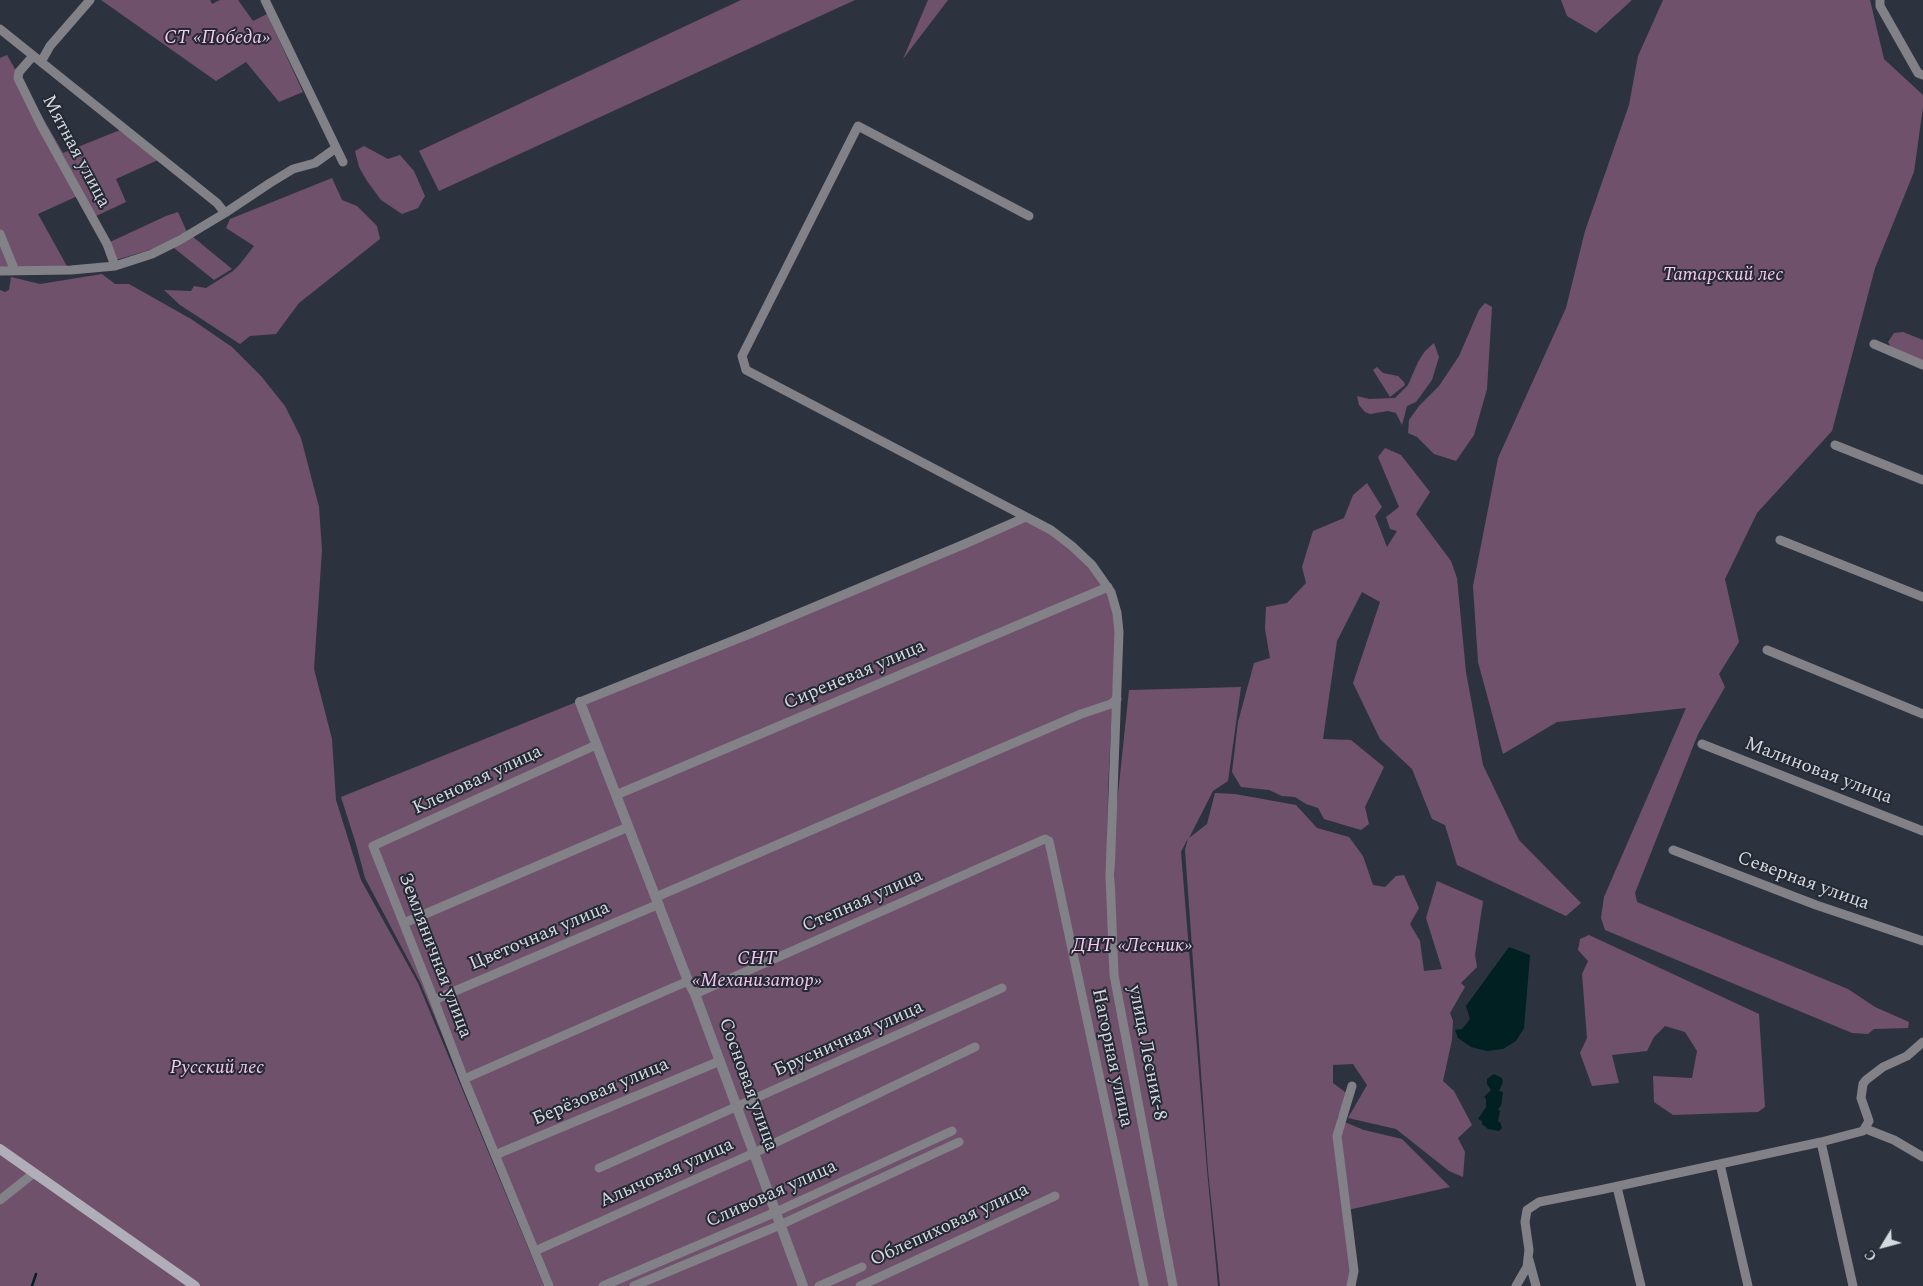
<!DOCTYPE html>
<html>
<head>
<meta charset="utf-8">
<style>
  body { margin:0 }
  #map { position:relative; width:1923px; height:1286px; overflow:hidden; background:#2d333e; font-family:Spectral,serif }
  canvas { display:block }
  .north { position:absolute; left:1858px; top:1221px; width:50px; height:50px; -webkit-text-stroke:4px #242934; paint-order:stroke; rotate:233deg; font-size:14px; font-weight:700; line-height:20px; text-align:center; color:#d5d9e0 }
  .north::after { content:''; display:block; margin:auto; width:18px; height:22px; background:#d5d9e0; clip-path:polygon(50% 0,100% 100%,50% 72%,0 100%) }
</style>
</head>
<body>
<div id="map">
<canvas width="1923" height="1286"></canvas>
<div class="north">С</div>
</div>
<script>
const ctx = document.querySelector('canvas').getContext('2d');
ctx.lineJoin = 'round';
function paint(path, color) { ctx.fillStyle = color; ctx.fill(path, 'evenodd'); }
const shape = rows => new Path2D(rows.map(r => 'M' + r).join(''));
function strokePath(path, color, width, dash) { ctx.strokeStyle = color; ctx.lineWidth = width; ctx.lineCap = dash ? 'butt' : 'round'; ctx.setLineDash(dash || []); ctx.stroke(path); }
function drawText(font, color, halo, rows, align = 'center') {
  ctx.font = font + ' Spectral,serif'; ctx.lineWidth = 4; ctx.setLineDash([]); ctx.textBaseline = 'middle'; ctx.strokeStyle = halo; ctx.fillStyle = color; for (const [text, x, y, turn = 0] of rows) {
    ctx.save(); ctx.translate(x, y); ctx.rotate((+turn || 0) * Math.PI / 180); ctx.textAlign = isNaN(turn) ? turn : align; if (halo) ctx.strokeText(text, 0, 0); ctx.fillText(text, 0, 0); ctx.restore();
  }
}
const green = shape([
  [101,0,210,0,212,4,220,0,238,0,253,21,267,14,303,92,279,102,246,62,216,81],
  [741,0,855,0,439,191,419,151],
  [928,0,948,0,903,59],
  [1561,0,1632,0,1596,33,1567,16],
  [1663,0,1870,0,1884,59,1923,95,1923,107,1914,172,1875,268,1832,431,1757,513,1725,579,1739,642,1719,674,1725,687,1698,734,1635,893,1637,902,1848,989,1875,1007,1909,1022,1908,1028,1874,1029,1868,1034,1852,1033,1605,930,1601,918,1604,897,1686,708,1557,722,1503,754,1478,662,1473,586,1498,458,1566,308,1585,231,1629,105,1638,56],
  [7,55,63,153,120,130,158,160,116,179,126,202,94,217,82,194,38,214,68,268,0,268,0,58],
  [364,146,388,159,400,155,414,171,425,196,418,208,402,214,381,200,367,181,359,167,355,151],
  [332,178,342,200,357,206,377,226,380,239,299,303,276,334,250,336,240,344,180,305,164,290,191,291,194,286,206,288,233,271,240,264,254,246,226,228,230,219],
  [178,212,187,232,232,269,214,280,169,244,116,260,110,242,166,216],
  [102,274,115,284,129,284,191,319,232,347,261,376,285,406,301,438,319,507,322,550,314,669,332,739,336,800,361,880,418,983,544,1286,0,1286,0,290,5,292,9,290,11,277,40,284],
  [1485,303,1492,307,1487,389,1474,435,1456,461,1434,454,1417,437,1408,433,1409,420,1419,406,1439,386,1459,356,1479,310],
  [1903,332,1923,340,1923,361,1892,349,1888,342,1894,333],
  [1434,343,1439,357,1432,380,1416,402,1407,406,1402,425,1396,413,1388,411,1370,414,1365,412,1359,405,1357,396,1369,399,1395,398,1408,385,1418,362,1425,351],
  [1377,367,1383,373,1398,376,1404,382,1405,385,1390,397,1373,370],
  [1385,448,1401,455,1430,492,1416,514,1451,561,1457,578,1466,672,1483,765,1519,840,1581,903,1566,916,1457,865,1445,825,1432,819,1412,769,1380,739,1353,683,1380,602,1362,592,1337,641,1323,739,1351,740,1384,767,1365,807,1369,824,1361,830,1324,819,1318,808,1306,804,1295,797,1282,796,1269,790,1241,787,1232,772,1238,722,1254,663,1270,658,1265,629,1266,607,1287,603,1306,583,1302,567,1313,531,1344,518,1353,495,1367,483,1382,507,1375,516,1387,547,1397,531,1390,529,1386,517,1399,507,1378,457],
  [1025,521,1058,536,1096,574,1110,597,1116,623,1108,790,1107,894,1115,892,1115,822,1129,690,1241,687,1228,781,1213,791,1189,838,1207,824,1215,793,1235,794,1296,805,1317,828,1349,837,1363,856,1373,885,1385,887,1396,876,1404,875,1419,908,1410,924,1420,941,1424,971,1442,969,1426,918,1437,881,1483,901,1475,955,1477,967,1461,983,1465,987,1450,1013,1453,1021,1452,1040,1443,1081,1454,1091,1472,1125,1458,1138,1465,1152,1463,1177,1449,1171,1396,1129,1348,1118,1367,1085,1353,1064,1333,1065,1333,1083,1349,1095,1337,1119,1364,1130,1402,1139,1450,1187,1348,1210,1352,1286,1220,1286,1208,1170,1185,850,1188,838,1181,852,1207,1170,1218,1286,547,1286,420,982,365,878,356,844,341,797],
  [1589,935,1759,1014,1765,1107,1758,1112,1673,1115,1654,1102,1653,1076,1692,1078,1697,1051,1685,1032,1665,1026,1654,1037,1647,1051,1612,1055,1619,1083,1592,1086,1580,1053,1587,1038,1582,974,1588,961,1578,950,1580,939]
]);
const water = shape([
  [1509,947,1530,955,1524,1028,1516,1041,1503,1049,1487,1051,1471,1047,1458,1038,1455,1030,1462,1029,1470,1019,1466,1006],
  [1494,1074,1502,1078,1503,1082,1499,1091,1503,1092,1501,1106,1498,1109,1500,1111,1498,1122,1500,1122,1502,1128,1499,1131,1488,1129,1482,1124,1482,1121,1478,1119,1486,1107,1486,1099,1484,1097,1491,1090,1487,1084,1487,1079]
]);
const stream = shape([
  [32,1286,36,1274]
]);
const minor = shape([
  [265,0,343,162],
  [1880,0,1880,6,1918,73,1923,75],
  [0,29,217,203,225,213,180,240,152,254,115,266,71,270,0,271],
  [33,56,19,72,18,78,41,125,107,244,115,266],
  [41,62,50,46,90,0],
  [225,213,270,183,293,169,315,163,336,148],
  [1029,216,858,126,742,356,746,370,1051,530,1072,546,1092,565,1111,592,1117,613,1119,632,1110,875,1114,975,1173,1286],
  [0,234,15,271],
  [1874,344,1923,365],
  [1835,445,1923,480],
  [1780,540,1923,597],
  [1767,650,1923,714],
  [580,702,752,633,967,543,1026,517],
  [1702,744,1923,831],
  [616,795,1108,587],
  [1673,850,1816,905,1923,941],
  [656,897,1081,714,1111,704,1117,699],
  [404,923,628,827],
  [695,994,1045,839,1049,841,1144,1286],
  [434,1000,659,904],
  [464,1079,688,981],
  [1866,1129,1894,1140,1923,1157],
  [1821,1142,1853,1286],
  [495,1155,720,1061],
  [1720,1164,1748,1286],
  [599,1168,1002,988],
  [1617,1187,1641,1286],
  [0,1200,34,1173],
  [535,1251,754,1153,975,1047],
  [1529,1260,1536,1286],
  [549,1286,464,1079,434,1000,373,846,596,745],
  [603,1286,776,1212,952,1131],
  [634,1286,780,1225,959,1142],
  [819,1286,862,1267],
  [860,1286,1055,1196],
  [1351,1286,1354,1271,1337,1136,1352,1086],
  [1516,1286,1527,1267,1529,1250,1525,1222,1527,1210,1539,1202,1600,1190,1821,1142,1863,1131,1869,1121,1861,1098,1863,1084,1866,1080,1883,1067,1907,1056,1923,1042]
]);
const tertiary = shape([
  [580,702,688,981,695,994,803,1286]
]);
const secondary = shape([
  [0,1149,195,1286]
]);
const parkNames = [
  ["СТ «Победа»",217,39],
  ["Татарский лес",1723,276],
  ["ДНТ «Лесник»",1132,947],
  ["СНТ",757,960],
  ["«Механизатор»",757,982],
  ["Русский лес",217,1069]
];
const streetNames = [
  ["Мятная улица",75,152,62],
  ["Сиреневая улица",855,676,-23],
  ["Малиновая улица",1818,772,21],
  ["Кленовая улица",478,781,-25],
  ["Северная улица",1803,882,20],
  ["Степная улица",863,902,-24],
  ["Цветочная улица",540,937,-23],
  ["Земляничная улица",434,956,69],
  ["Брусничная улица",849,1040,-24],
  ["улица Лесник-8",1146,1053,79],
  ["Нагорная улица",1111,1058,78],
  ["Сосновая улица",747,1085,70],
  ["Берёзовая улица",601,1093,-23],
  ["Алычовая улица",667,1174,-24],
  ["Сливовая улица",772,1195,-24],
  ["Облепиховая улица",950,1226,-25]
];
paint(green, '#70516b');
paint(water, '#002021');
strokePath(stream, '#002021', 2.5);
strokePath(minor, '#838188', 9);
strokePath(tertiary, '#838188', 10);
strokePath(secondary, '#b0aeb8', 10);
drawText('italic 19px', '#f8c8f1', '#242934', parkNames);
drawText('19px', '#d5d9e0', '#242934', streetNames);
</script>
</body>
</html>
